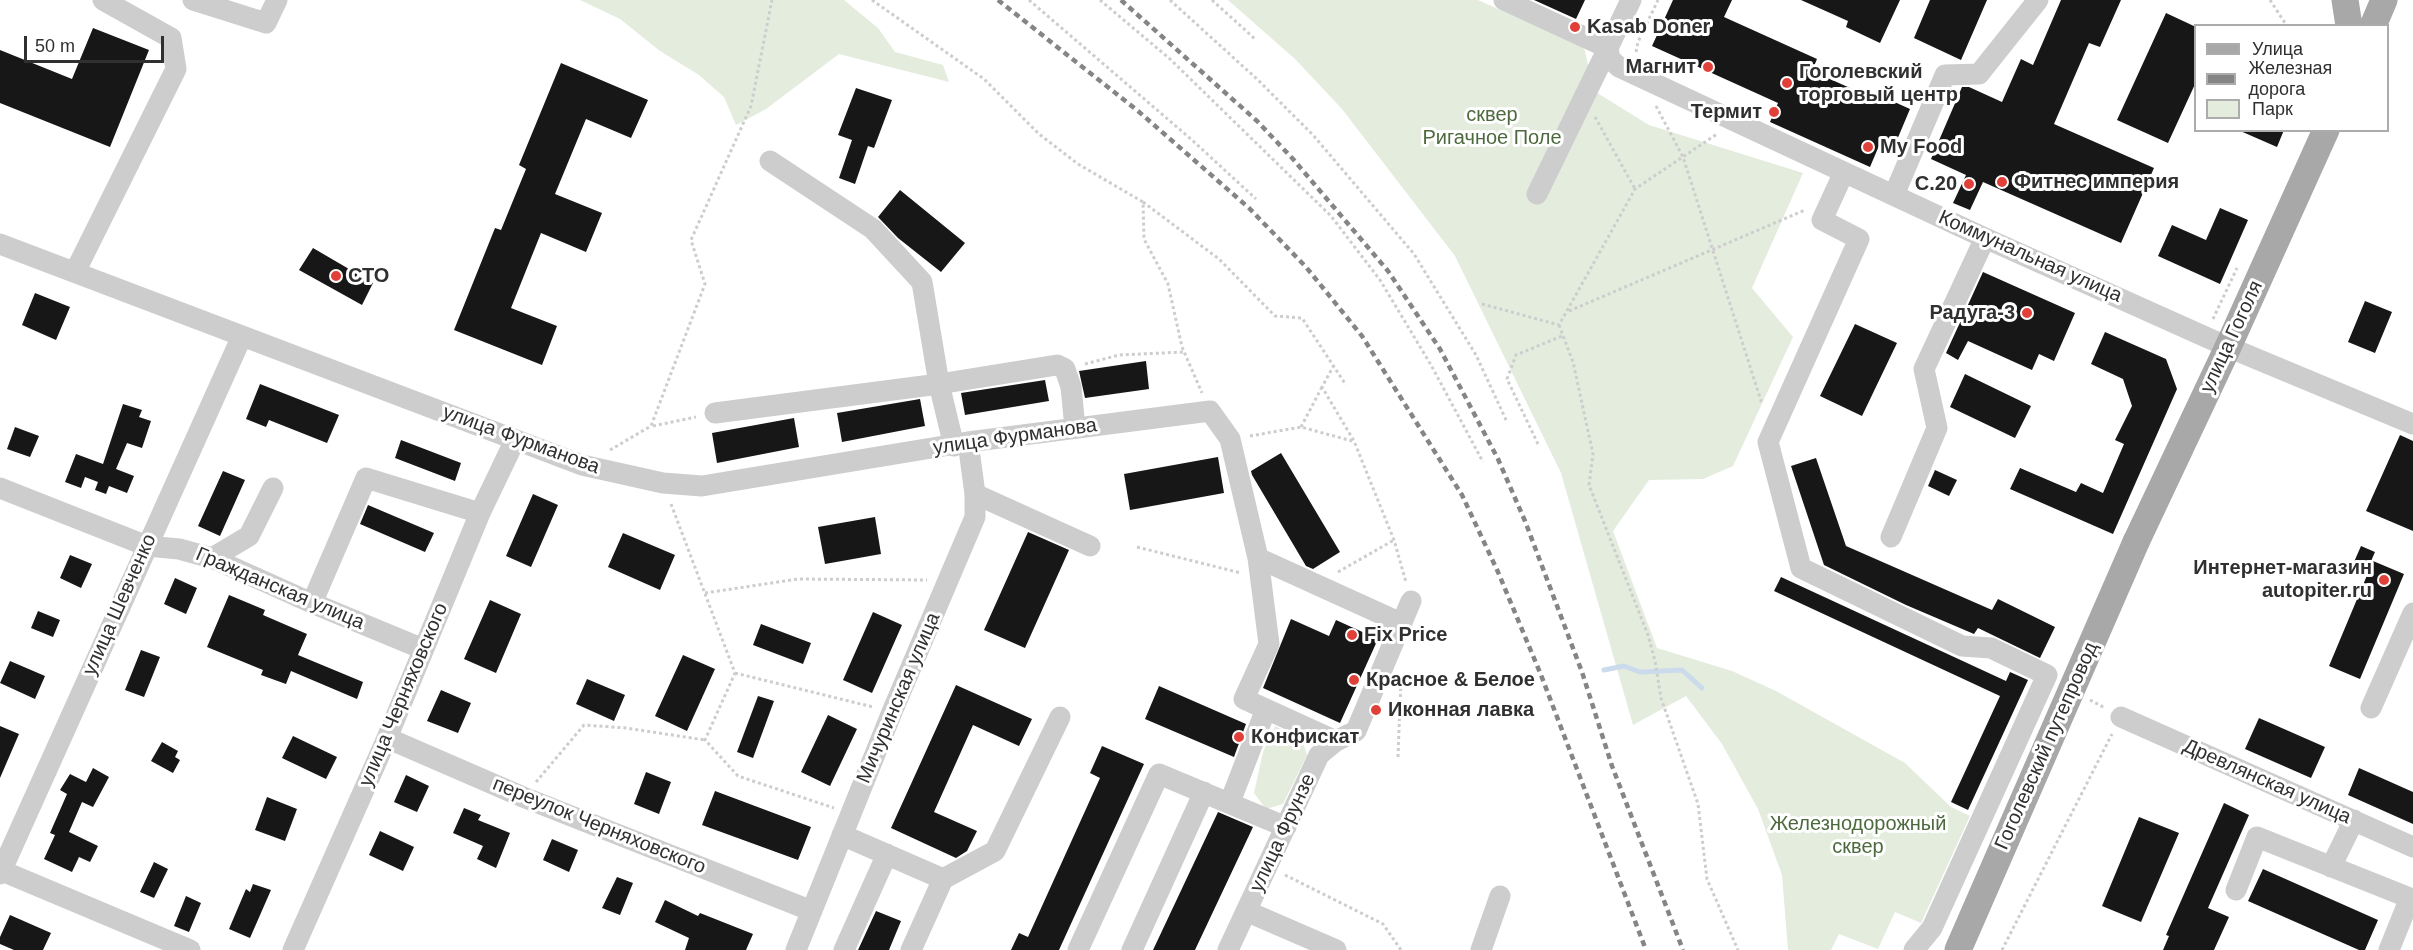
<!DOCTYPE html>
<html>
<head>
<meta charset="utf-8">
<style>
  body { margin:0 }
  #map { position:relative; width:2413px; height:950px; overflow:hidden; background:#fff; font-family:Helvetica,sans-serif }
  canvas { display:block }
  .legend { position:absolute; left:2194px; top:24px; width:195px; height:108px; box-sizing:border-box; background:#fff; border:2px solid #acacac; margin:0; padding:8px 10px; list-style:none; font-size:18px; color:#303030 }
  .legend li { display:flex; align-items:center; gap:12px; height:30px }
  .legend b { width:30px; border:2px solid #acacac }
  .scale { position:absolute; left:24px; top:36px; width:140px; height:27px; box-sizing:border-box; border:3px solid #303030; border-top:0; padding-left:8px; font-size:18px; line-height:21px; white-space:nowrap; color:#303030; -webkit-text-stroke:4px #fff; paint-order:stroke }
</style>
</head>
<body>
<div id="map">
<canvas width="2413" height="950"></canvas>
<ul class="legend">
<li><b style="height:8px;background:#a8a8a8"></b>Улица</li>
<li><b style="height:8px;background:#858585"></b>Железная дорога</li>
<li><b style="height:16px;background:#e4ecde"></b>Парк</li>
</ul>
<div class="scale">50 m</div>
</div>
<script>
const ctx = document.querySelector('canvas').getContext('2d');
ctx.lineJoin = 'round';
function paint(path, color) { ctx.fillStyle = color; ctx.fill(path, 'evenodd'); }
const shape = rows => new Path2D(rows.map(r => 'M' + r).join(''));
function strokePath(path, color, width, dash) { ctx.strokeStyle = color; ctx.lineWidth = width; ctx.lineCap = dash ? 'butt' : 'round'; ctx.setLineDash(dash || []); ctx.stroke(path); }
function drawText(font, color, halo, rows, align = 'center') {
  ctx.font = font + ' Helvetica,sans-serif'; ctx.lineWidth = 6; ctx.setLineDash([]); ctx.textBaseline = 'middle'; ctx.strokeStyle = halo; ctx.fillStyle = color; for (const [text, x, y, turn = 0] of rows) {
    ctx.save(); ctx.translate(x, y); ctx.rotate((+turn || 0) * Math.PI / 180); ctx.textAlign = isNaN(turn) ? turn : align; if (halo) ctx.strokeText(text, 0, 0); ctx.fillText(text, 0, 0); ctx.restore();
  }
}
const green = shape([
  [580,0,844,0,878,28,895,52,943,65,949,82,839,54,766,109,736,125,724,97,699,75,660,51,620,19],
  [1228,0,1478,0,1584,47,1594,91,1649,125,1803,173,1752,288,1793,337,1733,466,1703,479,1649,480,1613,531,1657,648,1732,671,1776,691,1905,763,1951,807,1970,816,1921,923,1895,912,1878,949,1839,934,1831,950,1788,950,1782,875,1758,809,1722,744,1686,696,1633,725,1561,473,1455,256,1342,109,1295,59],
  [1275,726,1302,739,1307,755,1283,804,1266,809,1254,793,1263,752]
]);
const stream = shape([
  [1604,670,1624,666,1640,672,1682,670,1702,688]
]);
const building = shape([
  [1534,0,1585,0,1576,19],
  [1673,0,1732,0,1724,17,1817,59,1812,71,1877,100,1879,95,1910,109,1894,147,1881,141,1870,167,1770,122,1778,103,1652,46],
  [1801,0,1900,0,1880,43,1846,27,1848,21],
  [1930,0,1987,0,1961,60,1914,38],
  [2061,0,2121,0,2100,47,2089,43,2054,124,2154,168,2121,243,1983,182,1970,210,1953,203,1966,175,1931,159,1962,87,1969,87,2002,102,2021,59,2033,65],
  [2166,13,2196,27,2196,82,2168,143,2117,120],
  [93,28,149,50,110,147,0,103,0,50,72,79],
  [561,63,648,100,631,138,586,119,555,194,602,213,586,252,541,233,511,308,557,326,542,365,454,330,495,228,501,230,526,169,519,165],
  [856,88,892,100,874,148,868,146,855,184,839,178,852,140,838,135],
  [2238,130,2284,130,2277,147],
  [900,190,965,243,941,272,898,238,878,217],
  [2220,208,2248,220,2220,284,2158,256,2172,225,2206,240],
  [313,248,373,283,362,305,299,270],
  [1983,272,2075,313,2054,361,2039,354,2032,370,1968,341,1958,360,1946,353],
  [35,293,70,307,56,340,22,325],
  [2365,301,2392,312,2375,353,2348,342],
  [1855,324,1897,343,1862,416,1820,396],
  [2105,332,2166,359,2177,389,2113,534,2010,489,2020,468,2076,492,2081,483,2103,493,2124,444,2115,440,2132,406,2123,379,2091,364],
  [1146,361,1149,389,1085,398,1079,371],
  [1965,374,2031,406,2015,438,1950,407],
  [1045,380,1049,401,965,415,961,393],
  [260,384,339,415,327,443,269,420,266,427,246,419],
  [920,399,925,426,842,442,837,413],
  [123,404,142,410,139,417,151,421,142,448,127,443,116,469,134,476,127,493,109,486,106,494,95,490,98,482,85,477,81,488,65,482,76,454,103,464],
  [794,418,799,447,717,463,712,433],
  [15,427,39,436,30,457,7,449],
  [2400,435,2413,441,2413,531,2366,511],
  [401,440,461,463,455,481,395,458],
  [1281,453,1340,552,1313,569,1306,566,1252,475,1251,471],
  [1218,457,1224,493,1130,510,1124,474],
  [1816,458,1846,546,1992,610,1998,599,2055,627,2040,658,1978,628,1974,634,1906,605,1824,565,1791,466],
  [1935,470,1957,480,1949,496,1928,486],
  [223,471,245,480,220,536,198,526],
  [533,494,558,505,531,567,506,556],
  [368,505,434,533,425,552,360,524],
  [875,517,881,554,825,564,818,527],
  [1028,532,1069,550,1025,648,984,630],
  [623,533,675,555,660,590,608,567],
  [2361,546,2375,552,2368,568,2354,562],
  [70,555,92,564,81,588,60,578],
  [2373,561,2404,574,2360,679,2329,666],
  [1781,577,2006,681,2010,672,2028,680,1968,810,1951,802,2000,696,1774,591],
  [175,578,197,588,186,614,164,604],
  [229,595,265,610,263,615,307,634,298,655,363,682,357,699,291,671,286,684,261,675,263,670,207,647],
  [490,600,521,614,496,673,464,659],
  [38,611,60,620,53,637,31,628],
  [873,612,902,625,872,693,843,680],
  [1291,619,1329,636,1336,620,1378,639,1340,723,1263,688],
  [761,624,811,643,803,664,753,645],
  [141,650,160,657,144,697,125,690],
  [683,655,715,669,687,731,655,716],
  [10,661,45,676,35,699,0,683],
  [587,679,625,695,614,721,576,704],
  [956,685,1032,719,1019,746,973,725,934,812,977,831,967,851,956,858,891,828],
  [1159,686,1246,724,1234,757,1145,719],
  [441,690,471,703,458,733,427,721],
  [758,696,774,701,753,758,737,752],
  [828,715,857,729,830,786,801,772],
  [2259,718,2325,747,2311,778,2245,749],
  [0,726,19,734,0,778],
  [293,736,337,757,326,779,282,758],
  [162,742,178,751,175,757,180,760,173,773,151,761],
  [1102,746,1144,764,1059,950,1011,950,1019,933,1028,937,1100,778,1090,773],
  [93,768,109,777,93,807,82,802,69,832,98,846,90,862,79,857,72,872,44,859,55,835,50,833,67,794,60,790,70,774,86,782],
  [2359,768,2413,792,2413,824,2348,795],
  [646,772,671,782,659,814,634,804],
  [406,775,429,786,417,812,394,802],
  [715,791,811,827,798,860,702,825],
  [267,797,297,809,285,841,255,830],
  [2224,803,2249,815,2208,908,2229,917,2214,950,2163,950,2169,936,2166,935],
  [464,808,481,815,478,820,510,833,496,868,477,859,483,846,453,833],
  [1218,812,1253,827,1195,950,1153,950],
  [2139,817,2179,833,2141,922,2102,906],
  [380,831,414,847,403,871,369,855],
  [552,839,578,850,569,872,543,860],
  [154,862,168,869,154,898,140,892],
  [2263,869,2378,920,2365,950,2359,950,2248,901],
  [617,877,633,883,620,915,602,908],
  [253,884,271,890,250,938,229,929,246,889,250,892],
  [186,896,201,903,189,932,174,926],
  [665,900,698,916,700,913,753,934,746,950,685,950,689,938,655,922],
  [876,911,901,921,889,950,858,950],
  [10,915,51,933,43,950,14,950,0,944,0,937]
]);
const path = shape([
  [872,0,984,79,1039,134,1078,164,1143,202,1144,239,1168,284,1182,347,1202,393],
  [1029,0,1192,140,1256,199],
  [1100,0,1170,59,1331,216,1380,280,1431,365,1483,462],
  [1170,0,1258,80,1313,135,1414,254,1476,355,1507,422],
  [1212,0,1255,39],
  [2270,0,2287,26],
  [1636,52,1638,42,1658,0],
  [1656,106,1683,157,1762,404],
  [1595,117,1635,189],
  [1143,202,1219,259,1275,316,1302,318,1346,385],
  [1482,304,1559,325,1635,189,1717,134],
  [1569,311,1805,210],
  [2213,319,2237,268],
  [1559,325,1573,362,1593,454,1589,485,1648,635,1655,661,1661,698,1698,804,1707,879,1738,950],
  [1085,364,1119,355,1184,352],
  [1334,365,1322,387,1354,441,1394,540,1406,582],
  [653,426,696,417],
  [1301,427,1322,387],
  [1250,436,1301,427,1352,441],
  [1538,444,1507,379,1516,355,1562,336],
  [610,450,651,426,705,284,691,240,751,106,772,0],
  [671,504,735,673,705,740,738,776,834,808],
  [1137,547,1241,573],
  [1338,572,1394,540],
  [705,593,798,579,927,580],
  [735,673,873,707],
  [2090,700,2105,708],
  [1398,757,1401,678],
  [536,782,584,725,626,728,705,740],
  [1285,875,1383,924,1401,950],
  [2002,950,2112,734]
]);
const minor = shape([
  [193,0,266,23,277,0],
  [1504,0,1608,48,1537,194],
  [1631,0,1608,48,1610,59,1619,67,1985,238,2228,347,2413,424],
  [770,161,873,229,922,282,939,384,1057,365,1065,369,1071,387,1075,428],
  [1844,172,1822,220,1859,239,1768,442,1801,568,1962,646,1991,648,2047,675,1932,928,1914,950],
  [1894,195,1945,75,1979,74,2038,0],
  [0,244,582,465,663,483,702,486,968,442,1210,411,1230,439,1258,558,1269,644,1244,699,1336,741],
  [75,272,176,69,171,38,103,0],
  [715,413,939,384,954,446],
  [0,488,147,546,179,549,212,558,312,603,423,649],
  [975,494,1090,546],
  [1891,537,1937,428,1924,369,1985,238],
  [212,558,249,536,273,488],
  [1258,558,1401,623],
  [312,603,366,478,480,513],
  [2371,708,2413,613],
  [2121,717,2413,847],
  [387,738,523,797,812,911],
  [1230,802,1266,709],
  [842,835,943,879,911,950],
  [2331,867,2354,820],
  [0,870,190,950],
  [0,874,242,336],
  [943,879,995,851,1060,717],
  [2236,890,2257,837,2410,898,2389,950],
  [1246,911,1336,950],
  [293,950,387,738,480,513,515,440],
  [796,950,892,712,975,517,975,494,968,442],
  [844,950,887,854],
  [1078,950,1159,774,1286,827],
  [1132,950,1204,792],
  [1228,950,1319,755,1336,741,1356,731,1411,601],
  [1481,950,1500,896]
]);
const major = shape([
  [2345,0,2349,26],
  [2373,26,2384,0],
  [2136,542,2228,347,2326,130]
]);
const rail = shape([
  [998,0,1138,111,1249,208,1306,267,1362,336,1462,495,1498,572,1541,675,1646,950],
  [1121,0,1257,121,1293,159,1388,271,1440,349,1498,459,1525,521,1582,672,1612,766,1683,950]
]);
const majorBridge = shape([
  [1958,950,2136,542]
]);
const markers = [
  [1575,27,6,"#e04038"],
  [1708,67,6,"#e04038"],
  [1787,83,6,"#e04038"],
  [1774,112,6,"#e04038"],
  [1868,147,6,"#e04038"],
  [2002,182,6,"#e04038"],
  [1969,184,6,"#e04038"],
  [336,276,6,"#e04038"],
  [2027,313,6,"#e04038"],
  [2384,580,6,"#e04038"],
  [1352,635,6,"#e04038"],
  [1354,680,6,"#e04038"],
  [1376,710,6,"#e04038"],
  [1239,737,6,"#e04038"]
];
const poiNames = [
  ["Kasab Doner",1587,27],
  ["Магнит",1696,67,"right"],
  ["Гоголевский",1799,72],
  ["торговый центр",1799,95],
  ["Термит",1762,112,"right"],
  ["My Food",1880,147],
  ["Фитнес империя",2014,182],
  ["C.20",1957,184,"right"],
  ["СТО",348,276],
  ["Радуга-3",2015,313,"right"],
  ["Интернет-магазин",2372,568,"right"],
  ["autopiter.ru",2372,591,"right"],
  ["Fix Price",1364,635],
  ["Красное & Белое",1366,680],
  ["Иконная лавка",1388,710],
  ["Конфискат",1251,737]
];
const parkNames = [
  ["сквер",1492,115],
  ["Ригачное Поле",1492,138],
  ["Железнодорожный",1858,824],
  ["сквер",1858,847]
];
const streetNames = [
  ["Коммунальная улица",2030,257,24],
  ["улица Гоголя",2232,337,-65],
  ["улица Фурманова",1015,437,-8],
  ["улица Фурманова",521,440,20],
  ["Гражданская улица",280,589,23],
  ["улица Шевченко",120,605,-66],
  ["улица Черняховского",404,695,-67],
  ["Мичуринская улица",899,698,-67],
  ["Гоголевский путепровод",2047,746,-66],
  ["Древлянская улица",2267,782,24],
  ["переулок Черняховского",599,826,22],
  ["улица Фрунзе",1283,833,-65]
];
paint(green, '#e4ecde');
strokePath(stream, '#cbdbeb', 5);
paint(building, '#171717');
strokePath(path, '#cdcdcd', 3, [3, 3]);
strokePath(minor, '#cdcdcd', 21);
strokePath(major, '#a8a8a8', 27);
strokePath(rail, '#858585', 4.5, [6, 4.5]);
strokePath(majorBridge, '#a8a8a8', 27);
for (const [x, y, r, color] of markers) { const dot = new Path2D(); dot.arc(x, y, r, 0, 2 * Math.PI); ctx.fillStyle = color; ctx.fill(dot); strokePath(dot, '#fff', 2); }
drawText('bold 20px', '#303030', '#fff', poiNames, 'left');
drawText('20px', '#4d6a3e', '#fff', parkNames);
drawText('20px', '#303030', '#fff', streetNames);
</script>
</body>
</html>
